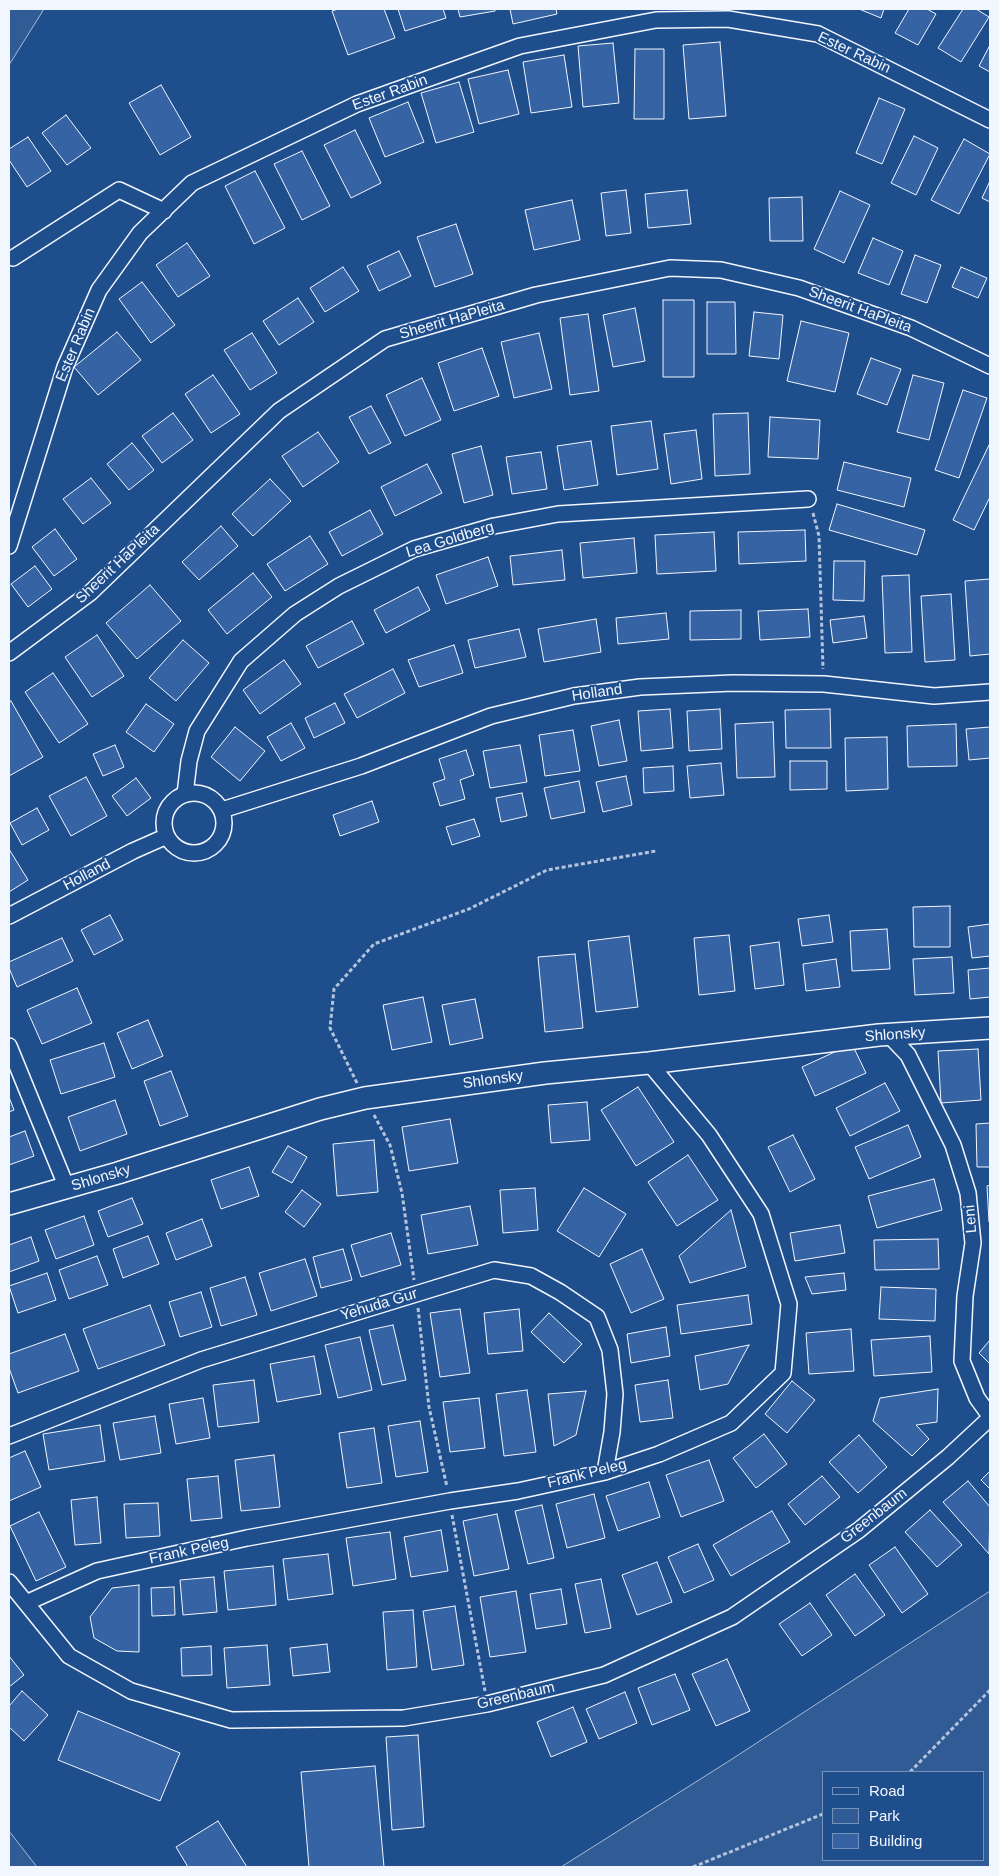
<!DOCTYPE html>
<html>
<head>
<meta charset="utf-8">
<style>
  body { margin:0 }
  #map { position:relative; width:999px; height:1876px; overflow:hidden; background:#1f4e8c; font-family:Helvetica,sans-serif }
  canvas { display:block }
  .frame { position:absolute; inset:0; border:10px solid #f2f6ff; pointer-events:none }
  .legend { position:absolute; left:822px; top:1771px; width:162px; height:90px; box-sizing:border-box; background:#1f4e8c; border:1px solid #7391ba; margin:0; padding:6px 9px; list-style:none; font-size:15px; color:#f2f6ff }
  .legend li { display:flex; align-items:center; gap:10px; height:25px }
  .legend b { width:25px; border:1px solid #7391ba }
</style>
</head>
<body>
<div id="map">
<canvas width="999" height="1876"></canvas>
<div class="frame"></div>
<ul class="legend">
<li><b style="height:6px;background:#1f4e8c"></b>Road</li>
<li><b style="height:14px;background:#305b95"></b>Park</li>
<li><b style="height:14px;background:#3563a3"></b>Building</li>
</ul>
</div>
<script>
const ctx = document.querySelector('canvas').getContext('2d');
ctx.lineJoin = 'round';
function paint(path, color) { ctx.fillStyle = color; ctx.fill(path, 'evenodd'); }
const shape = rows => new Path2D(rows.map(r => 'M' + r).join(''));
function strokePath(path, color, width, dash) { ctx.strokeStyle = color; ctx.lineWidth = width; ctx.lineCap = dash ? 'butt' : 'round'; ctx.setLineDash(dash || []); ctx.stroke(path); }
function drawText(font, color, halo, rows, align = 'center') {
  ctx.font = font + ' Helvetica,sans-serif'; ctx.lineWidth = 4; ctx.setLineDash([]); ctx.textBaseline = 'middle'; ctx.strokeStyle = halo; ctx.fillStyle = color; for (const [text, x, y, turn = 0] of rows) {
    ctx.save(); ctx.translate(x, y); ctx.rotate((+turn || 0) * Math.PI / 180); ctx.textAlign = isNaN(turn) ? turn : align; if (halo) ctx.strokeText(text, 0, 0); ctx.fillText(text, 0, 0); ctx.restore();
  }
}
const green = shape([
  [9,9,44,9,9,65,9,9],
  [990,1591,990,1867,561,1867,729,1761,990,1591],
  [823,1772,983,1772,983,1860,823,1860,823,1772],
  [9,1831,37,1867,9,1867,9,1831]
]);
const building = shape([
  [338,9,384,9,395,38,348,55,332,11,338,9],
  [398,9,443,9,446,18,405,31,398,9],
  [458,9,495,9,495,11,460,17,458,9],
  [510,9,556,9,557,14,513,24,510,9],
  [859,9,884,9,881,18,859,9],
  [909,9,927,9,936,14,918,45,895,33,909,9],
  [963,9,976,9,989,17,961,62,938,48,963,9],
  [720,42,726,116,689,119,683,45,720,42],
  [613,43,619,103,583,107,578,46,613,43],
  [990,45,990,72,979,66,990,45],
  [635,49,664,49,664,119,634,119,635,49],
  [564,55,572,107,531,113,523,62,564,55],
  [508,70,519,114,479,124,468,79,508,70],
  [459,82,474,132,436,143,421,93,459,82],
  [161,85,191,137,160,155,129,103,161,85],
  [879,98,905,109,882,164,856,153,879,98],
  [408,102,424,142,385,157,369,118,408,102],
  [66,115,91,148,67,165,42,133,66,115],
  [355,130,381,183,351,198,324,145,355,130],
  [914,136,938,148,916,195,891,183,914,136],
  [28,137,51,171,27,187,9,160,9,149,28,137],
  [964,139,990,154,959,214,931,200,964,139],
  [302,151,330,206,302,220,274,164,302,151],
  [255,171,285,228,254,244,225,186,255,171],
  [990,181,990,202,982,198,990,181],
  [626,190,631,233,606,236,601,193,626,190],
  [687,190,691,224,648,228,645,194,687,190],
  [840,191,870,205,844,263,814,249,840,191],
  [802,197,803,241,770,241,769,198,802,197],
  [572,200,580,240,534,250,525,210,572,200],
  [456,224,473,274,435,287,417,237,456,224],
  [873,238,903,251,889,285,858,273,873,238],
  [187,243,210,276,178,297,156,265,187,243],
  [399,251,411,276,379,291,367,266,399,251],
  [915,255,941,265,927,303,901,294,915,255],
  [343,267,359,291,325,312,310,288,343,267],
  [961,267,987,278,978,298,952,287,961,267],
  [142,282,175,325,151,343,119,299,142,282],
  [298,298,314,322,279,345,263,321,298,298],
  [663,300,694,300,694,377,663,377,663,300],
  [707,302,735,302,736,354,707,354,707,302],
  [635,308,645,361,613,367,603,315,635,308],
  [754,312,783,315,779,359,749,356,754,312],
  [588,314,599,391,570,395,560,318,588,314],
  [801,321,849,333,835,392,787,381,801,321],
  [117,332,141,360,98,395,74,367,117,332],
  [252,333,277,373,250,390,224,350,252,333],
  [539,333,552,389,514,398,501,342,539,333],
  [482,348,499,396,454,411,438,363,482,348],
  [871,358,901,369,887,405,857,394,871,358],
  [213,375,240,414,211,433,185,394,213,375],
  [913,375,944,383,929,440,897,432,913,375],
  [422,378,441,420,405,436,386,395,422,378],
  [963,390,987,398,959,478,935,470,963,390],
  [371,406,391,443,369,454,349,417,371,406],
  [173,413,193,440,162,463,142,436,173,413],
  [748,413,750,474,715,476,713,414,748,413],
  [770,417,820,420,818,459,768,457,770,417],
  [651,421,658,469,617,475,611,426,651,421],
  [696,430,702,479,671,484,664,434,696,430],
  [318,432,339,462,303,487,282,456,318,432],
  [591,441,598,485,564,490,557,446,591,441],
  [132,443,154,470,129,490,107,464,132,443],
  [990,443,990,497,974,530,953,520,990,443],
  [481,446,493,495,464,503,452,454,481,446],
  [541,452,547,489,512,494,506,457,541,452],
  [844,462,911,478,904,507,837,490,844,462],
  [427,464,442,493,395,516,381,487,427,464],
  [91,478,111,503,83,524,63,499,91,478],
  [270,479,291,501,253,536,232,514,270,479],
  [837,504,925,530,917,555,829,530,837,504],
  [370,510,383,534,342,556,329,532,370,510],
  [221,526,238,546,199,580,182,562,221,526],
  [55,529,77,559,54,576,32,547,55,529],
  [805,530,806,561,739,564,738,532,805,530],
  [714,532,716,571,657,574,655,535,714,532],
  [310,536,328,564,285,591,267,564,310,536],
  [634,538,637,573,583,578,580,543,634,538],
  [562,550,565,580,513,585,510,556,562,550],
  [488,557,498,586,446,604,436,575,488,557],
  [834,561,865,561,864,601,833,600,834,561],
  [35,566,52,589,28,607,11,584,35,566],
  [253,573,272,597,227,634,208,610,253,573],
  [909,575,912,652,885,653,882,576,909,575],
  [990,579,990,654,970,656,965,581,990,579],
  [150,585,181,621,137,659,106,623,150,585],
  [418,587,430,610,386,633,374,610,418,587],
  [951,594,955,660,925,662,921,596,951,594],
  [808,609,810,637,760,640,758,611,808,609],
  [741,610,741,639,690,640,690,611,741,610],
  [666,613,669,639,618,644,616,618,666,613],
  [864,616,867,638,833,643,830,620,864,616],
  [596,619,601,652,544,662,538,629,596,619],
  [352,621,364,644,318,668,306,646,352,621],
  [519,629,526,657,475,668,468,640,519,629],
  [97,635,124,676,92,697,65,657,97,635],
  [183,640,209,663,176,701,149,678,183,640],
  [454,645,463,673,419,687,408,660,454,645],
  [284,660,301,684,260,714,243,690,284,660],
  [393,669,405,693,357,718,344,694,393,669],
  [53,673,88,724,59,743,25,692,53,673],
  [11,701,43,757,9,776,9,702,11,701],
  [335,703,345,723,314,738,305,718,335,703],
  [146,704,174,724,154,752,126,732,146,704],
  [670,709,673,748,641,751,638,711,670,709],
  [720,709,722,749,689,751,687,711,720,709],
  [830,709,831,748,786,748,785,710,830,709],
  [619,720,627,761,599,766,591,726,619,720],
  [773,722,775,777,737,778,735,724,773,722],
  [291,723,305,748,281,761,267,737,291,723],
  [956,724,957,766,908,767,907,726,956,724],
  [235,727,265,751,240,781,211,757,235,727],
  [990,727,990,758,969,760,966,729,990,727],
  [573,730,580,771,545,776,539,735,573,730],
  [887,737,888,789,846,791,845,738,887,737],
  [115,745,124,767,103,776,93,754,115,745],
  [520,745,527,782,490,788,483,751,520,745],
  [466,750,474,775,460,780,465,799,440,806,433,783,445,779,439,759,466,750],
  [790,761,827,761,827,789,790,790,790,761],
  [721,763,724,795,690,798,687,766,721,763],
  [673,766,674,791,644,793,643,768,673,766],
  [626,776,632,805,603,812,596,782,626,776],
  [86,777,107,816,71,836,49,796,86,777],
  [136,778,151,798,127,816,112,796,136,778],
  [579,781,585,812,551,819,544,788,579,781],
  [522,793,527,816,501,822,496,798,522,793],
  [372,801,379,822,340,836,333,815,372,801],
  [37,808,49,830,22,845,10,823,37,808],
  [474,819,480,836,452,845,446,827,474,819],
  [9,849,28,880,9,892,9,849],
  [950,906,950,947,914,947,913,907,950,906],
  [110,915,123,940,94,955,81,930,110,915],
  [829,915,833,942,802,946,798,919,829,915],
  [990,924,990,956,972,958,968,927,990,924],
  [887,929,890,969,852,971,850,931,887,929],
  [729,935,735,991,699,995,694,938,729,935],
  [629,936,638,1007,596,1012,588,941,629,936],
  [62,938,73,961,17,987,9,968,9,962,62,938],
  [779,942,784,985,755,989,750,946,779,942],
  [575,954,583,1028,545,1032,538,957,575,954],
  [952,957,954,993,915,995,913,959,952,957],
  [836,959,840,987,806,991,803,964,836,959],
  [990,968,990,997,970,999,968,970,990,968],
  [77,988,92,1023,42,1044,27,1010,77,988],
  [423,997,432,1042,392,1050,383,1005,423,997],
  [475,999,483,1038,450,1045,442,1005,475,999],
  [148,1020,163,1056,132,1069,117,1033,148,1020],
  [104,1043,115,1077,61,1094,50,1060,104,1043],
  [852,1044,866,1073,815,1096,802,1067,852,1044],
  [978,1049,981,1100,941,1103,938,1051,978,1049],
  [171,1071,188,1116,160,1126,144,1081,171,1071],
  [885,1083,900,1111,850,1136,836,1108,885,1083],
  [638,1087,674,1142,636,1166,601,1110,638,1087],
  [9,1097,14,1110,9,1112,9,1097],
  [115,1100,127,1134,80,1151,68,1117,115,1100],
  [587,1102,590,1140,551,1143,548,1105,587,1102],
  [450,1119,458,1163,409,1171,402,1127,450,1119],
  [990,1123,990,1167,977,1167,976,1124,990,1123],
  [908,1125,921,1157,869,1179,855,1147,908,1125],
  [25,1131,34,1156,9,1165,9,1137,25,1131],
  [793,1135,815,1179,790,1192,768,1147,793,1135],
  [374,1140,378,1192,337,1196,333,1144,374,1140],
  [288,1146,307,1157,292,1183,272,1172,288,1146],
  [688,1155,718,1200,677,1226,648,1182,688,1155],
  [249,1167,259,1196,221,1209,211,1180,249,1167],
  [934,1179,942,1210,877,1228,868,1196,934,1179],
  [990,1185,990,1222,989,1222,987,1186,990,1185],
  [535,1188,538,1230,503,1233,500,1190,535,1188],
  [584,1188,626,1214,599,1257,557,1231,584,1188],
  [302,1190,321,1204,304,1227,285,1212,302,1190],
  [132,1198,143,1224,108,1237,98,1211,132,1198],
  [470,1206,478,1245,428,1254,421,1215,470,1206],
  [731,1210,746,1267,690,1283,679,1256,731,1210],
  [84,1216,94,1245,56,1259,45,1230,84,1216],
  [202,1219,212,1246,176,1260,166,1233,202,1219],
  [840,1225,845,1253,795,1261,790,1233,840,1225],
  [391,1233,401,1265,361,1277,351,1245,391,1233],
  [148,1236,159,1264,123,1278,113,1249,148,1236],
  [31,1237,39,1261,9,1272,9,1245,31,1237],
  [938,1239,939,1269,875,1270,874,1240,938,1239],
  [343,1249,352,1280,321,1288,313,1257,343,1249],
  [642,1249,664,1299,631,1313,610,1264,642,1249],
  [97,1256,108,1285,69,1299,59,1270,97,1256],
  [305,1259,317,1296,271,1311,259,1273,305,1259],
  [47,1273,56,1300,18,1313,9,1286,47,1273],
  [844,1273,846,1290,812,1294,805,1277,844,1273],
  [245,1277,257,1315,221,1326,210,1288,245,1277],
  [881,1287,936,1289,935,1321,879,1319,881,1287],
  [201,1292,212,1327,180,1337,169,1302,201,1292],
  [748,1295,752,1324,681,1334,677,1305,748,1295],
  [150,1305,165,1345,98,1369,83,1329,150,1305],
  [460,1309,470,1373,440,1377,430,1313,460,1309],
  [519,1309,523,1351,488,1354,484,1313,519,1309],
  [549,1313,582,1344,564,1363,531,1332,549,1313],
  [393,1325,406,1380,382,1385,369,1330,393,1325],
  [666,1327,670,1356,631,1363,627,1334,666,1327],
  [851,1329,854,1371,809,1374,806,1333,851,1329],
  [65,1334,79,1371,18,1393,9,1368,9,1354,65,1334],
  [930,1336,932,1372,874,1376,871,1340,930,1336],
  [360,1337,372,1390,338,1398,325,1345,360,1337],
  [990,1340,990,1364,979,1353,990,1340],
  [749,1345,728,1384,700,1390,695,1356,749,1345],
  [314,1356,321,1394,277,1402,270,1364,314,1356],
  [254,1380,259,1422,218,1427,213,1385,254,1380],
  [668,1380,673,1418,640,1422,635,1385,668,1380],
  [792,1381,815,1400,787,1433,765,1414,792,1381],
  [938,1389,937,1422,916,1425,929,1439,912,1456,873,1421,880,1398,938,1389],
  [527,1390,536,1452,504,1456,496,1394,527,1390],
  [586,1391,576,1435,554,1446,548,1394,586,1391],
  [203,1398,210,1438,176,1444,169,1404,203,1398],
  [479,1398,485,1448,450,1452,443,1402,479,1398],
  [155,1416,161,1453,120,1460,113,1423,155,1416],
  [420,1421,428,1472,396,1477,388,1426,420,1421],
  [100,1425,105,1461,49,1470,43,1434,100,1425],
  [374,1428,382,1483,347,1488,339,1433,374,1428],
  [764,1434,787,1464,756,1488,733,1458,764,1434],
  [859,1435,887,1467,858,1493,829,1462,859,1435],
  [25,1451,41,1487,9,1501,9,1458,25,1451],
  [274,1455,280,1507,241,1511,235,1460,274,1455],
  [709,1460,724,1501,681,1517,666,1475,709,1460],
  [990,1471,990,1489,981,1480,990,1471],
  [218,1476,222,1518,191,1521,187,1479,218,1476],
  [822,1476,840,1497,805,1525,788,1504,822,1476],
  [968,1481,990,1507,989,1554,943,1502,968,1481],
  [649,1482,660,1517,618,1531,606,1496,649,1482],
  [594,1494,605,1538,567,1548,556,1504,594,1494],
  [97,1497,101,1543,75,1545,71,1500,97,1497],
  [158,1503,160,1536,126,1538,124,1504,158,1503],
  [542,1505,554,1558,528,1564,515,1511,542,1505],
  [930,1510,962,1545,937,1567,905,1532,930,1510],
  [772,1511,790,1542,731,1576,713,1545,772,1511],
  [39,1512,66,1567,36,1581,10,1526,39,1512],
  [497,1514,509,1569,474,1576,463,1521,497,1514],
  [441,1530,448,1571,411,1577,404,1537,441,1530],
  [390,1532,396,1579,353,1586,346,1538,390,1532],
  [698,1544,714,1580,684,1593,668,1557,698,1544],
  [895,1547,928,1594,902,1613,869,1565,895,1547],
  [328,1554,333,1594,288,1600,283,1559,328,1554],
  [657,1562,672,1602,637,1615,622,1575,657,1562],
  [273,1566,276,1605,228,1610,224,1571,273,1566],
  [855,1574,885,1615,855,1636,826,1595,855,1574],
  [214,1577,217,1612,183,1615,180,1580,214,1577],
  [601,1579,611,1628,585,1633,575,1584,601,1579],
  [139,1585,139,1652,117,1651,94,1638,90,1617,112,1588,139,1585],
  [174,1587,175,1615,152,1616,151,1588,174,1587],
  [561,1589,567,1624,536,1629,530,1594,561,1589],
  [516,1591,526,1652,490,1657,480,1597,516,1591],
  [810,1603,832,1635,802,1656,779,1624,810,1603],
  [455,1606,464,1665,432,1670,423,1611,455,1606],
  [413,1610,417,1667,387,1670,383,1612,413,1610],
  [327,1644,330,1672,293,1676,290,1648,327,1644],
  [267,1645,270,1685,227,1688,224,1648,267,1645],
  [211,1646,212,1675,182,1676,181,1648,211,1646],
  [9,1656,24,1675,9,1687,9,1656],
  [727,1659,750,1711,716,1726,692,1674,727,1659],
  [675,1674,690,1710,652,1725,638,1688,675,1674],
  [22,1691,48,1715,24,1741,9,1727,9,1706,22,1691],
  [625,1692,637,1723,599,1739,586,1709,625,1692],
  [573,1707,587,1742,551,1757,537,1722,573,1707],
  [78,1711,180,1753,160,1801,58,1760,78,1711],
  [418,1735,424,1827,392,1830,386,1737,418,1735],
  [375,1766,384,1867,309,1867,301,1772,375,1766],
  [218,1821,247,1867,188,1867,176,1847,218,1821]
]);
const path = shape([
  [813,513,819,536,823,669],
  [357,1083,330,1028,334,989,374,944,469,909,547,870,656,851],
  [374,1115,390,1145,402,1193,414,1280],
  [418,1308,429,1407,447,1487],
  [452,1515,485,1691],
  [910,1772,990,1690],
  [693,1867,823,1814]
]);
const street = shape([
  [13,258,119,190,164,211],
  [9,546,65,367,99,290,140,233,192,183,357,104,520,46,656,20,728,19,818,34,990,120],
  [9,653,90,593,279,411,385,339,536,295,670,268,721,270,799,288,911,328,990,366],
  '164 823a30 30 0 1 1 60 0a30 30 0 1 1-60 0Z',
  [185,794,189,761,197,731,241,661,295,614,339,586,414,549,494,526,558,514,808,499],
  [222,810,361,766,491,716,574,696,640,687,733,683,824,684,934,696,990,692],
  [9,916,133,851,167,836],
  [889,1035,908,1055,953,1145,968,1193,973,1243,965,1296,962,1361,977,1398,990,1416],
  [9,1046,67,1188],
  [9,1436,201,1360,494,1270,531,1276,560,1292,597,1317,610,1350,615,1394,612,1432,605,1472],
  [9,1582,69,1656,131,1691,231,1720,404,1718,487,1704,604,1675,732,1617,859,1530,948,1457,990,1418],
  [26,1603,97,1571,247,1538,450,1501,518,1491,605,1472,659,1454,731,1423,783,1373,789,1304,761,1214,709,1135,649,1063]
]);
const secondary = shape([
  [9,1204,118,1173,320,1109,365,1098,545,1073,649,1063,879,1035,990,1028]
]);
const streetNames = [
  ["Ester Rabin",854,53,25],
  ["Ester Rabin",390,93,-20],
  ["Sheerit HaPleita",860,310,20],
  ["Sheerit HaPleita",452,320,-16],
  ["Ester Rabin",76,345,-67],
  ["Lea Goldberg",450,540,-17],
  ["Sheerit HaPleita",118,564,-43],
  ["Holland",597,693,-8],
  ["Holland",87,875,-28],
  ["Shlonsky",895,1035,-4],
  ["Shlonsky",493,1080,-8],
  ["Shlonsky",101,1178,-17],
  ["Leni",971,1219,-95],
  ["Yehuda Gur",379,1305,-17],
  ["Frank Peleg",587,1474,-14],
  ["Greenbaum",874,1516,-38],
  ["Frank Peleg",189,1551,-12],
  ["Greenbaum",516,1696,-13]
];
paint(green, '#305b95');
strokePath(green, '#a8bbd7', 1);
paint(building, '#3563a3');
strokePath(building, '#f2f6ff', 1);
strokePath(street, '#f2f6ff', 18);
strokePath(secondary, '#f2f6ff', 24);
strokePath(path, '#b3c4dc', 3, [4, 2.5]);
strokePath(street, '#1f4e8c', 15);
strokePath(secondary, '#1f4e8c', 21);
drawText('15px', '#f2f6ff', '#1f4e8c', streetNames);
</script>
</body>
</html>
